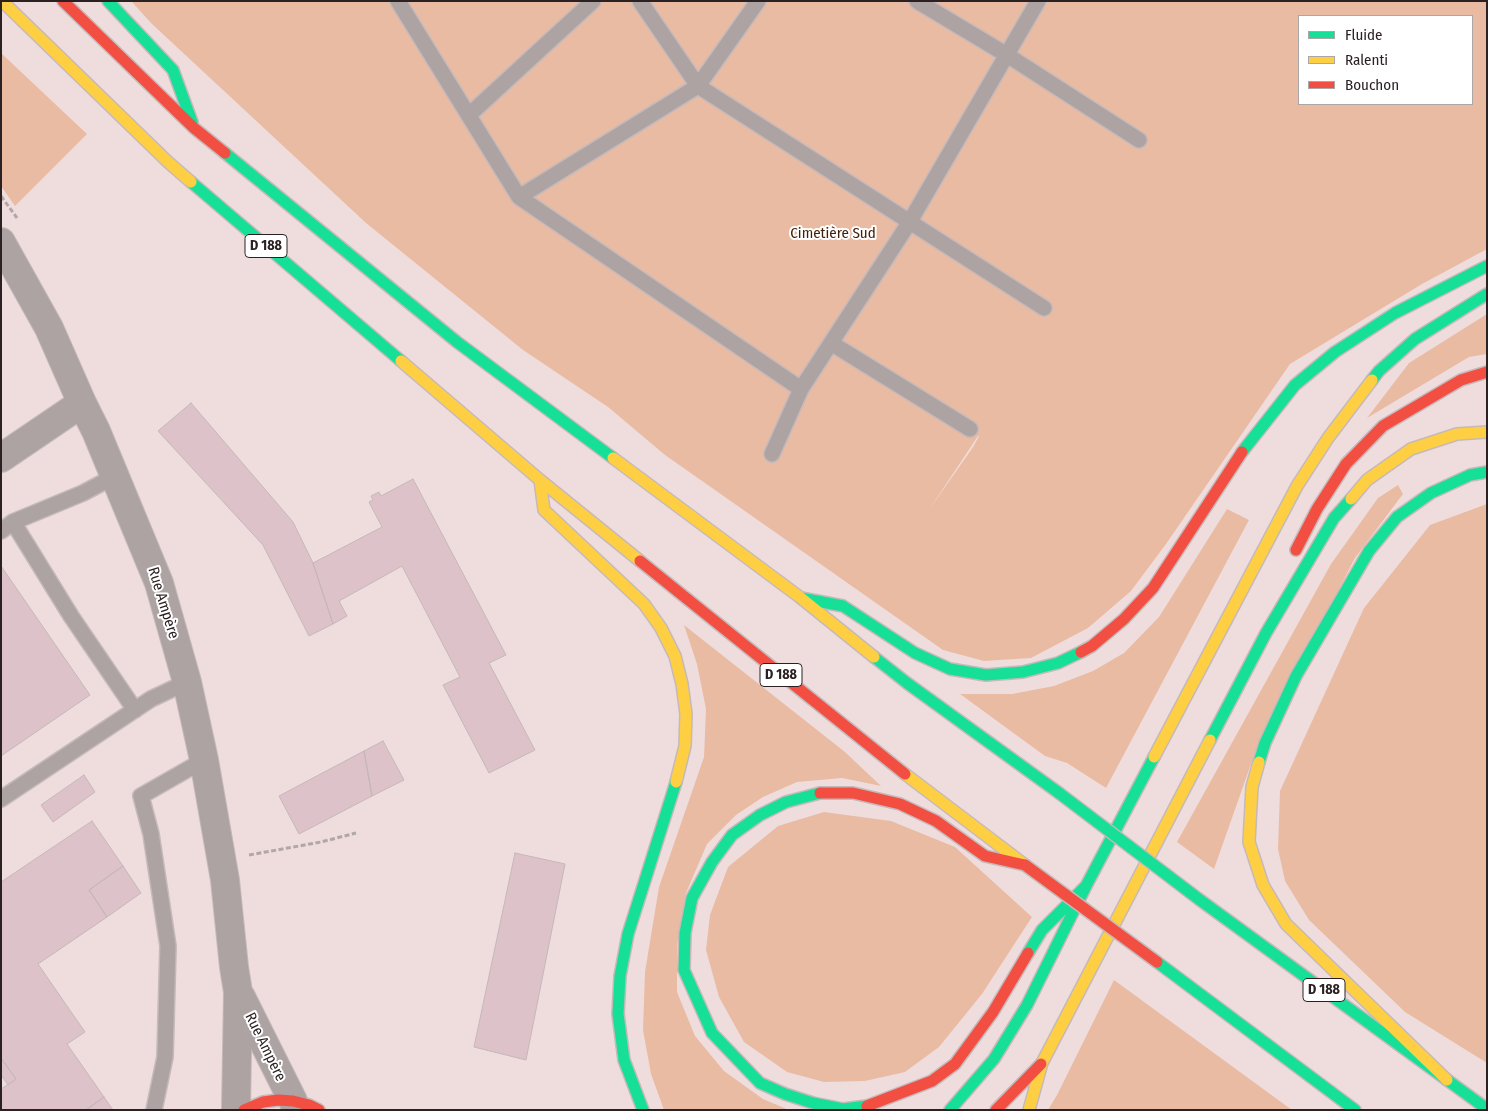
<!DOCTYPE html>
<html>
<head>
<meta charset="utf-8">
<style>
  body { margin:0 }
  #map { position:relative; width:1488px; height:1111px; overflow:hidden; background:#efddde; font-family:"Fira Sans Condensed",sans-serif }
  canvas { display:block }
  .frame { position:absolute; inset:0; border:2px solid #2c2122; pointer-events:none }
  .legend { position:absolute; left:1298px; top:15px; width:175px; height:90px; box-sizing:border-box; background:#fff; border:1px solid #aba6a7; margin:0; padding:6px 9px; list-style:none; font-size:15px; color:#2c2122 }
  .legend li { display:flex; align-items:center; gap:10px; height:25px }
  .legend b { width:25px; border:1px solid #aba6a7 }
</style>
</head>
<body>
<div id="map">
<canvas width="1488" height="1111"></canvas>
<div class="frame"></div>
<ul class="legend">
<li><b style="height:6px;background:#16e098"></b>Fluide</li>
<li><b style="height:6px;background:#ffcf43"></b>Ralenti</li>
<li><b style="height:6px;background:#f24e42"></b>Bouchon</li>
</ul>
</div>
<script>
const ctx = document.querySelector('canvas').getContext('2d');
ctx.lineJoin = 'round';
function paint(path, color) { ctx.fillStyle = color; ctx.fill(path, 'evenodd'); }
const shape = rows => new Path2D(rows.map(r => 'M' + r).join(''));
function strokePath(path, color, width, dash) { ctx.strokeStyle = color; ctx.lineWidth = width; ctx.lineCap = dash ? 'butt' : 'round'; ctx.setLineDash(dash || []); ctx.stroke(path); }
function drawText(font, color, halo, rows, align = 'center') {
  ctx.font = font + ' "Fira Sans Condensed",sans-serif'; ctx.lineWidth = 4; ctx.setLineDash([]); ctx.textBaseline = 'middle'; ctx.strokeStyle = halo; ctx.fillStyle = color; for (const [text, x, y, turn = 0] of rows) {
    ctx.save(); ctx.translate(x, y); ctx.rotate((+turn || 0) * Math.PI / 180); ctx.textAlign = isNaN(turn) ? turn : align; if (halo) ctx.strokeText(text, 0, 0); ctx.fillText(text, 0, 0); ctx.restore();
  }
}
const green = shape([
  [131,1,1487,1,1487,249,1422,284,1290,364,1166,544,1131,591,1088,628,1031,658,984,661,943,650,665,455,608,407,523,350,366,223,152,24],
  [1299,16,1472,16,1472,104,1299,104],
  [979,436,973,447,929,510,978,436],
  [1,53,87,134,15,206,1,186],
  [1487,314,1487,354,1469,357,1367,418,1409,363],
  [1398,485,1403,494,1355,558,1257,747,1214,869,1177,842,1331,564,1378,498],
  [1487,504,1487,1063,1405,1012,1309,920,1285,881,1278,849,1280,791,1364,608,1430,525],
  [1227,509,1249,520,1106,788,1067,763,1045,756,960,694,1012,694,1054,686,1093,671,1124,653,1159,617],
  [684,625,845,752,881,786,842,778,797,782,763,797,736,815,707,844,686,893,677,945,677,992,695,1036,724,1071,763,1099,789,1110,664,1110,651,1074,643,1030,645,972,659,887,704,757,706,709,697,664],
  [824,812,891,821,955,847,1032,917,982,994,939,1047,905,1072,865,1081,824,1082,787,1072,744,1042,719,997,706,950,710,915,728,867,778,826],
  [1114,980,1292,1110,1048,1110,1057,1095]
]);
const building = shape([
  [191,403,293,522,313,563,333,624,309,636,263,545,158,431,191,403],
  [413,479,506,655,489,663,535,750,489,773,443,685,460,677,402,566,339,601,347,616,333,624,313,563,382,527,369,502,373,500,371,496,379,492,381,496,413,479],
  [1,566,90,695,1,756,1,566],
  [383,741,404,780,372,796,364,751,383,741],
  [364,751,372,796,299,834,279,796,364,751],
  [84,775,95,792,53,822,41,805,84,775],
  [92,821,123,866,89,890,107,917,38,964,85,1032,67,1044,104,1097,86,1110,1,1110,1,1089,16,1079,1,1058,1,882,92,821],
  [515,853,565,864,526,1060,474,1047,515,853],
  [123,866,141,893,107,917,89,890,123,866],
  [1,1058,16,1079,8,1085,1,1075,1,1058],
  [104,1097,113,1110,86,1110,104,1097]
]);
const path = shape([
  [1,196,17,218],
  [249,855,321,842,356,833]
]);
const lane = shape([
  [398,1,519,197,698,86,758,1],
  [640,1,698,86,1044,308],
  [917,1,1007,55,1139,140],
  [469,115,593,1],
  [519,197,801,389],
  [831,343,970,429],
  [772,454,801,389,909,223,1038,1],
  [13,522,71,616,135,710],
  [1,531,13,522,83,493,115,476],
  [1,799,151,699,187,682],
  [154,1110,165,1057,168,946,151,834,141,796,204,760]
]);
const street = shape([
  [1,242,49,328,82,403,96,431,159,583,187,682,204,760,225,880,234,967,238,992,236,1110],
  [1,458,82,403],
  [241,997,293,1101]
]);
const fast = shape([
  [108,1,173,70,192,122],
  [225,153,457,342,613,458],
  [191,182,401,361],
  [1372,380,1379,371,1415,339,1487,294],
  [1242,452,1295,385,1335,352,1395,313,1487,266],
  [801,598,843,606,915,653,950,669,986,675,1023,672,1058,663,1081,652],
  [874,657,907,683,1059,793],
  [1210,740,1266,633,1334,518,1351,499],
  [1259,762,1265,743,1296,676,1369,551,1397,517,1431,493,1470,475,1487,472],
  [820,793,786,802,760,815,732,835,712,862,692,898,685,933,684,970,712,1033,760,1083,785,1094,813,1103,843,1109,867,1106],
  [1200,900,1487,1109],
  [1028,953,1042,930,1086,886],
  [1157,962,1355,1110],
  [643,1110,624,1060,618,1014,620,976,628,934,676,782],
  [950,1110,994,1059,1027,1005,1086,886,1154,757]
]);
const slow = shape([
  [2,1,168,162,191,182],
  [401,361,540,480,640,561],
  [613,458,801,598,874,657],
  [540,480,544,510,644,604,661,628,675,656,682,684,686,714,685,746,676,782],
  [1351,499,1367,480,1411,449,1457,434,1487,432],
  [1154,757,1297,486,1328,438,1372,380],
  [1259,762,1252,787,1249,842,1263,885,1286,924,1447,1080],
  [905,774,1025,865],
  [1029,1110,1042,1063,1210,740]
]);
const jam = shape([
  [63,1,194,128,225,153],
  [1296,550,1317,509,1346,464,1383,426,1461,380,1487,372],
  [640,561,905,774],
  [1081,652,1092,646,1124,619,1153,588,1242,452],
  [820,793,853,793,900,804,936,821,985,856,1025,865],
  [867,1106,932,1081,955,1064,993,1012,1028,953],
  [244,1110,263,1102,278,1100,293,1101,309,1105,319,1110],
  [996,1110,1041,1064]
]);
const fastBridge = shape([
  [1059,793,1200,900]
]);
const jamBridge = shape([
  [1025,865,1157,962]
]);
const shields = [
  [266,246,42],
  [781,675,42],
  [1324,990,42]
];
const shieldNames = [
  ["D 188",266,246],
  ["D 188",781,675],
  ["D 188",1324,990]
];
const parkNames = [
  ["Cimetière Sud",833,234]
];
const streetNames = [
  ["Rue Ampère",163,603,73],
  ["Rue Ampère",265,1047,64]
];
paint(green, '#eabba3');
paint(building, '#ddc2ca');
strokePath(building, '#c4b7b9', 1);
strokePath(lane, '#c6b9ba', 18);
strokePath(street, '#c6b9ba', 30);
strokePath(fast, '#c6b9ba', 14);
strokePath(slow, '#c6b9ba', 14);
strokePath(jam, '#c6b9ba', 14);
strokePath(path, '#b2a7a7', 3, [5, 2.5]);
strokePath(lane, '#aca3a2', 15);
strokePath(street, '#aca3a2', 28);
strokePath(fast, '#16e098', 11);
strokePath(slow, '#ffcf43', 11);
strokePath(jam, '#f24e42', 11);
strokePath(fastBridge, '#c6b9ba', 14, []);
strokePath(jamBridge, '#c6b9ba', 14, []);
strokePath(fastBridge, '#16e098', 11);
strokePath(jamBridge, '#f24e42', 11);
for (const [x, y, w] of shields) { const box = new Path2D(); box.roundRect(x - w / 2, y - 11.5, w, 23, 4); ctx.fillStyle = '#fff'; ctx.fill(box); strokePath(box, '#2c2122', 1); }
drawText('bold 14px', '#2c2122', null, shieldNames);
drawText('15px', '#432108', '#fff', parkNames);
drawText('15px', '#2c2122', '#fff', streetNames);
</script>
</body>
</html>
